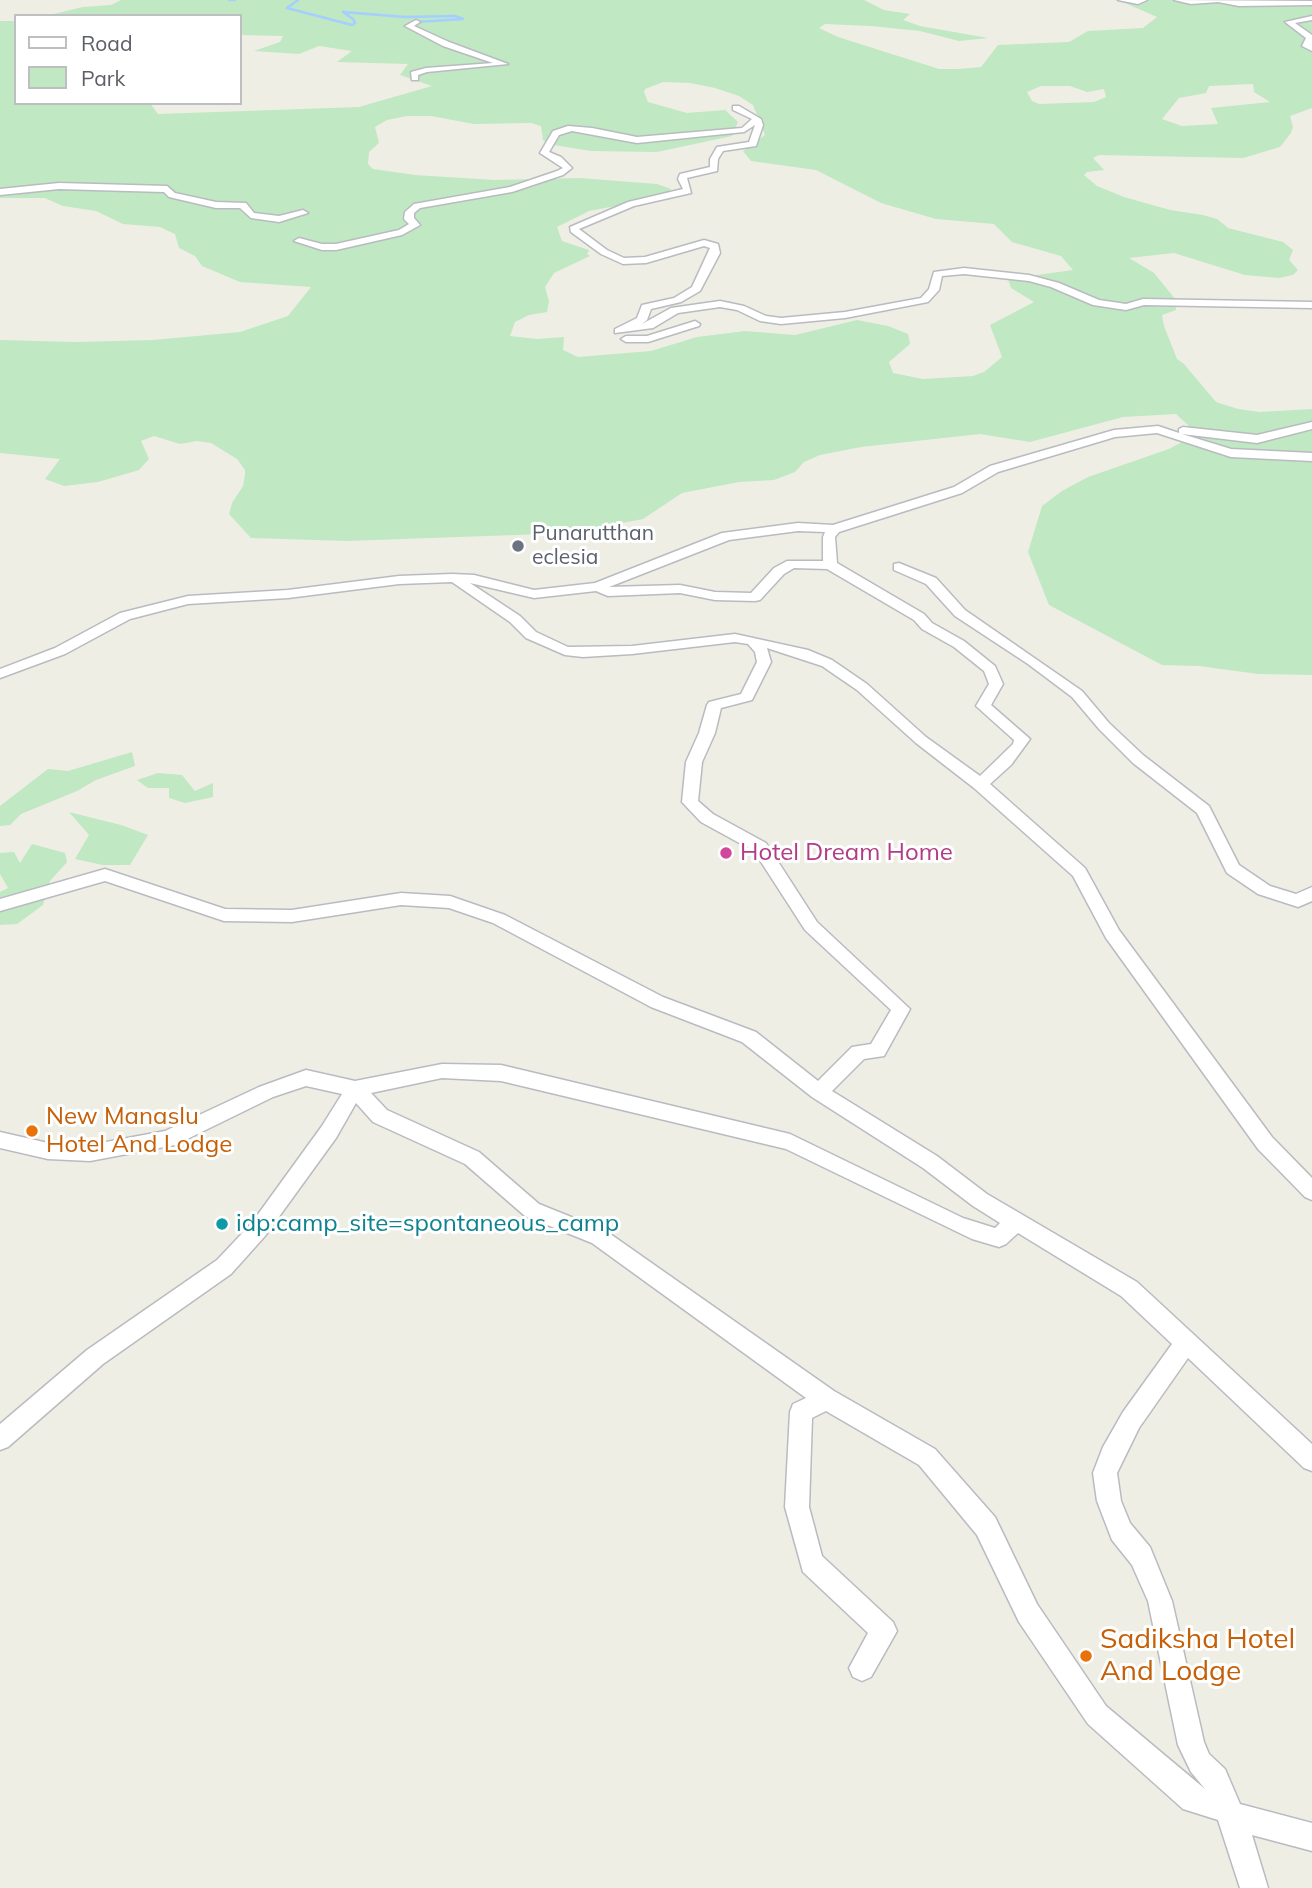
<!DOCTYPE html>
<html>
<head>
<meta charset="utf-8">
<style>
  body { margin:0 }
  #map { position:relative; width:1312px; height:1888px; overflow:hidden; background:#efeee4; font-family:Mulish,sans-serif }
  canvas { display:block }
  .legend { position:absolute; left:14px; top:14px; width:228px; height:91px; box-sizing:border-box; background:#fff; border:2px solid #bebfc1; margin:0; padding:9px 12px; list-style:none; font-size:21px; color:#5c5f65 }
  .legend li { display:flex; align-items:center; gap:14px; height:35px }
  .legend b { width:35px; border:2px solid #bebfc1 }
</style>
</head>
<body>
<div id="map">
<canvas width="1312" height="1888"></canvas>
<ul class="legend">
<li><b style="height:9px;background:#fff"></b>Road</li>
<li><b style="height:19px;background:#bfe8c3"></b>Park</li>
</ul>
</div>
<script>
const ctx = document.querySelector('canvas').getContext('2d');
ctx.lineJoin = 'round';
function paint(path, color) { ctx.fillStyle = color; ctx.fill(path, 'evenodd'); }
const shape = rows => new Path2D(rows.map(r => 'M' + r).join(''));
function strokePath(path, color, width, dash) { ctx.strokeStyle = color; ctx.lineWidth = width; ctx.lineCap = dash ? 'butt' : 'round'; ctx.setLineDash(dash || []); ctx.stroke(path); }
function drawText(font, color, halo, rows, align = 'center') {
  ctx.font = font + ' Mulish,sans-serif'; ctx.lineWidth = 6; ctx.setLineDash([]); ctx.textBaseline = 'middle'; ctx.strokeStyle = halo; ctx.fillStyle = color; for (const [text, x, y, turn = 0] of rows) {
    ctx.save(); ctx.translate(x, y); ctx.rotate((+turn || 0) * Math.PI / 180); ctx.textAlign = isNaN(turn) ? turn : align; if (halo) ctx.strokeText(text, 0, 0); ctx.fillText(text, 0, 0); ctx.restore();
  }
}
const green = shape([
  [121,0,864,0,884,10,910,14,903,20,920,26,988,38,959,41,920,31,871,26,825,24,819,28,838,37,939,69,958,69,981,67,998,45,1069,42,1088,31,1143,28,1157,17,1118,0,1312,0,1312,108,1290,116,1293,127,1291,133,1280,147,1243,158,1099,155,1093,158,1104,170,1087,172,1084,175,1097,186,1124,197,1170,210,1203,215,1217,219,1228,228,1283,242,1293,250,1289,260,1298,270,1293,275,1279,278,1245,275,1174,253,1129,258,1154,273,1176,300,1176,310,1162,315,1164,326,1177,359,1184,364,1216,402,1238,409,1260,412,1312,409,1312,675,1258,674,1199,666,1162,665,1049,605,1028,552,1042,506,1062,491,1088,477,1169,449,1186,440,1189,426,1176,414,1123,417,1030,442,980,434,861,447,820,455,804,462,795,472,774,480,739,482,682,493,643,519,601,527,543,534,347,541,251,538,229,514,232,503,243,486,245,475,245,470,237,459,211,443,197,441,180,444,154,436,141,441,149,459,139,470,98,482,64,486,45,479,60,459,0,453,0,340,76,342,153,340,240,332,288,316,311,287,240,282,202,266,195,256,179,248,175,234,160,227,123,224,96,211,63,206,45,198,0,198,0,21,16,21,16,103,150,103,158,114,359,107,432,86,400,75,408,64,337,62,352,51,319,46,299,54,254,51,280,42,283,36,240,35,240,16,45,16,83,7,111,5],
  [663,82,690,83,715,88,739,96,753,105,765,135,743,151,751,161,816,170,881,203,936,219,994,224,1012,242,1061,256,1073,270,1008,279,1011,288,1034,302,990,325,1002,357,984,372,973,376,923,379,893,373,889,362,910,344,908,334,888,326,857,320,795,335,745,331,697,337,651,351,578,357,563,350,564,337,537,339,510,336,515,322,529,315,547,312,549,301,545,287,554,273,590,256,587,254,589,250,562,241,557,227,589,211,664,197,671,189,657,184,580,178,494,180,415,175,373,169,368,164,369,152,379,143,375,127,387,120,407,116,431,116,474,124,531,123,541,126,543,140,548,144,591,151,657,152,732,136,738,122,725,110,687,113,648,102,644,92,645,89],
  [1253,84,1254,92,1270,102,1211,108,1218,124,1182,126,1162,119,1179,98,1206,93,1209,86],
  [1041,86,1070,86,1087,92,1104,89,1106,97,1094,102,1039,104,1032,101,1027,92],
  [132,752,135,766,96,780,77,791,21,814,10,825,0,826,0,806,48,769,68,771],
  [158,773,182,775,195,791,213,783,213,797,185,803,169,798,169,788,148,788,137,780],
  [69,812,121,825,148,835,130,865,103,865,75,859,89,835],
  [32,844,65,853,67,862,50,881,43,905,17,924,0,925,0,892,8,888,0,874,0,853,14,852,20,863]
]);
const stream = shape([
  [229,0,235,0],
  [298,0,287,8,352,25,355,23,353,19,343,12,405,17,455,16,463,19,416,22]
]);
const minor = shape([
  [1118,0,1147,0,1138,4,1118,0],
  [1174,0,1312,1,1312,5,1239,6,1218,2,1191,4,1174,0],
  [1312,16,1312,20,1295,23,1312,35,1312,51,1302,46,1306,38,1285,22,1312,16],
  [416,20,420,22,414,26,449,42,508,64,427,72,418,75,418,80,412,80,411,72,426,68,493,63,443,46,405,26,416,20],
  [733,106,739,106,761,119,763,125,756,146,723,151,718,159,717,171,687,178,691,193,634,206,579,229,607,250,624,258,645,257,704,240,718,244,720,253,700,291,681,302,651,309,647,320,642,324,671,308,720,301,744,306,766,316,781,318,845,312,921,298,929,289,934,272,964,268,1029,275,1059,283,1099,300,1126,304,1143,299,1312,302,1312,308,1144,305,1126,310,1093,305,1051,287,1029,281,964,274,942,276,939,290,928,302,845,318,781,324,760,321,737,310,720,307,678,313,653,328,615,333,615,329,637,318,642,305,674,298,692,287,710,248,704,246,646,263,623,264,601,254,571,232,570,227,628,202,683,189,678,179,680,174,710,167,710,159,717,147,749,142,755,125,744,132,637,143,572,131,559,135,549,152,561,157,572,168,563,175,512,192,420,208,414,213,414,218,420,225,402,235,336,250,322,250,294,241,299,238,322,244,336,244,399,230,409,224,404,219,405,212,414,204,510,187,557,171,563,168,540,153,553,131,568,126,592,128,637,137,742,128,752,119,733,110,733,106],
  [59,183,167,186,175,193,216,202,246,203,254,213,279,216,303,210,308,213,279,222,251,218,240,208,216,208,169,197,164,192,59,189,0,195,0,189,59,183],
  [695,321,700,324,699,326,648,342,626,342,621,339,626,336,647,336,695,321],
  [1312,422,1312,429,1257,443,1182,434,1231,449,1312,453,1312,461,1231,457,1157,433,1115,437,998,472,962,493,839,532,835,537,837,563,924,614,932,623,964,641,995,666,1003,684,991,705,1030,739,1011,765,990,784,1085,868,1119,930,1272,1137,1312,1178,1312,1200,1305,1197,1258,1149,1106,938,1073,876,974,788,916,743,857,690,822,666,767,648,771,662,752,700,721,708,715,733,702,762,698,801,713,814,766,843,817,922,910,1009,884,1056,864,1059,832,1091,937,1156,987,1194,1137,1282,1312,1444,1312,1471,1304,1468,1188,1358,1139,1428,1117,1473,1121,1501,1130,1523,1150,1547,1172,1601,1204,1742,1209,1754,1225,1769,1240,1804,1312,1823,1312,1851,1252,1835,1268,1888,1240,1888,1218,1820,1183,1809,1088,1724,1019,1622,977,1535,919,1465,826,1411,812,1418,809,1507,822,1556,893,1622,897,1631,871,1677,862,1681,853,1677,849,1668,868,1633,803,1572,785,1507,790,1412,793,1404,806,1398,592,1243,525,1216,465,1164,373,1122,356,1103,336,1138,265,1236,231,1274,103,1364,8,1447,0,1450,0,1424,87,1350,217,1260,251,1224,322,1126,342,1094,306,1086,273,1097,175,1145,90,1161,48,1159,0,1148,0,1132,48,1143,90,1145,165,1131,259,1087,306,1070,355,1081,442,1064,501,1065,790,1134,963,1218,995,1228,1000,1223,973,1206,923,1168,812,1097,742,1042,651,1007,493,923,449,908,401,905,292,922,224,921,105,881,0,911,0,899,105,869,225,909,292,910,401,893,450,896,505,915,663,997,756,1032,818,1081,852,1047,871,1044,891,1010,805,930,754,851,701,822,682,802,686,762,699,733,707,705,709,702,741,694,757,662,755,652,748,644,735,642,632,654,583,657,565,655,526,638,510,622,452,582,399,584,288,598,188,604,130,619,65,654,0,678,0,669,55,648,120,613,188,596,288,590,399,576,452,574,474,575,534,590,595,583,722,533,798,523,833,525,954,487,990,466,1114,430,1158,426,1179,433,1179,429,1183,427,1257,435,1312,422],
  [798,531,825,532,823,537,823,561,787,561,774,568,751,593,715,592,680,585,609,587,729,540,798,531],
  [794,568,827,569,914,620,922,629,954,647,984,671,989,684,976,706,1014,740,1013,744,980,776,926,737,867,684,832,660,808,650,735,634,632,646,568,647,536,632,520,616,470,583,534,598,596,591,608,596,680,593,715,600,755,601,760,600,784,574,794,568],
  [442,1078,501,1081,786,1149,972,1239,999,1247,1006,1244,1018,1233,1121,1296,1172,1344,1123,1412,1103,1447,1093,1473,1097,1501,1112,1540,1132,1565,1148,1601,1178,1745,1191,1772,1205,1789,1106,1706,1037,1604,995,1517,935,1449,834,1391,606,1231,539,1204,479,1152,387,1110,371,1093,442,1078],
  [899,563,936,578,965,610,1082,691,1109,723,1143,755,1209,806,1239,865,1270,886,1296,894,1312,887,1312,901,1298,907,1292,905,1258,894,1227,873,1197,813,1133,763,1099,729,1072,697,1028,664,955,616,926,584,894,570,894,564,899,563]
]);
const markers = [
  [518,546,7,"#6b7280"],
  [726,853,7,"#d1479c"],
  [32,1131,7,"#e8710a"],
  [222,1224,7,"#0f9aa8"],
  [1086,1656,7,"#e8710a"]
];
const farWorshipnames = [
  ["Punarutthan",532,534],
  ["eclesia",532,558]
];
const hotelNames = [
  ["Hotel Dream Home",740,853]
];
const foodNames = [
  ["New Manaslu",46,1117],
  ["Hotel And Lodge",46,1145]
];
const cultureNames = [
  ["idp:camp_site=spontaneous_camp",236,1224]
];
const nearFoodnames = [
  ["Sadiksha Hotel",1100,1640],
  ["And Lodge",1100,1672]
];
paint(green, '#bfe8c3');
strokePath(stream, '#a4cfff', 2.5);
strokePath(minor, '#b9bbc1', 3);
paint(minor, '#fff');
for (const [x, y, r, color] of markers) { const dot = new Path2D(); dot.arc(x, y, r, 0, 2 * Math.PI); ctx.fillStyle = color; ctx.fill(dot); strokePath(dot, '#fff', 2.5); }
drawText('21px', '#5b616d', '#fff', farWorshipnames, 'left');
drawText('24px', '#b23c85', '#fff', hotelNames, 'left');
drawText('24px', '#c56008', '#fff', foodNames, 'left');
drawText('24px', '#0d838f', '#fff', cultureNames, 'left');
drawText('28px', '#c56008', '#fff', nearFoodnames, 'left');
</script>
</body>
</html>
